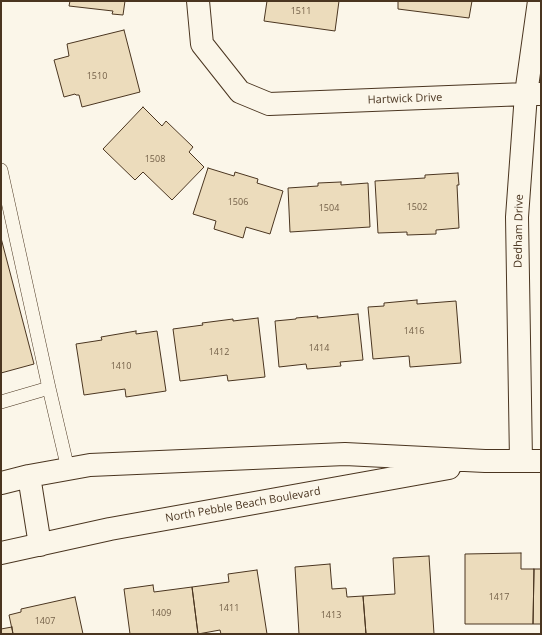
<!DOCTYPE html>
<html>
<head>
<meta charset="utf-8">
<style>
  body { margin:0 }
  #map { position:relative; width:542px; height:635px; overflow:hidden; background:#fbf6e9; font-family:"Open Sans",sans-serif }
  canvas { display:block }
  .frame { position:absolute; inset:0; border:2px solid #4a3520; pointer-events:none }
</style>
</head>
<body>
<div id="map">
<canvas width="542" height="635"></canvas>
<div class="frame"></div>
</div>
<script>
const ctx = document.querySelector('canvas').getContext('2d');
ctx.lineJoin = 'round';
function paint(path, color) { ctx.fillStyle = color; ctx.fill(path, 'evenodd'); }
const shape = rows => new Path2D(rows.map(r => 'M' + r).join(''));
function strokePath(path, color, width, dash) { ctx.strokeStyle = color; ctx.lineWidth = width; ctx.lineCap = dash ? 'butt' : 'round'; ctx.setLineDash(dash || []); ctx.stroke(path); }
function drawText(font, color, halo, rows, align = 'center') {
  ctx.font = font + ' "Open Sans",sans-serif'; ctx.lineWidth = 3; ctx.setLineDash([]); ctx.textBaseline = 'middle'; ctx.strokeStyle = halo; ctx.fillStyle = color; for (const [text, x, y, turn = 0] of rows) {
    ctx.save(); ctx.translate(x, y); ctx.rotate((+turn || 0) * Math.PI / 180); ctx.textAlign = isNaN(turn) ? turn : align; if (halo) ctx.strokeText(text, 0, 0); ctx.fillText(text, 0, 0); ctx.restore();
  }
}
const building = shape([
  [70,1,125,1,123,15,112,14,113,11,69,6,70,1],
  [267,1,339,1,335,31,264,21,267,1],
  [398,1,472,1,469,18,398,9,398,1],
  [124,30,140,92,82,107,79,95,76,95,75,94,64,97,54,60,69,56,67,44,124,30],
  [143,107,162,126,166,121,193,147,189,152,204,167,172,200,143,172,135,180,103,149,143,107],
  [208,168,234,176,235,172,258,179,257,183,283,191,270,234,246,227,243,238,214,229,216,221,193,214,208,168],
  [458,173,459,185,457,185,459,228,436,230,436,234,407,235,407,232,378,233,375,181,425,178,425,175,458,173],
  [341,182,341,185,368,183,370,227,290,232,288,188,318,186,318,183,341,182],
  [1,238,34,364,1,373,1,238],
  [417,300,417,304,456,301,461,363,410,367,409,356,373,359,368,307,384,306,384,303,417,300],
  [358,314,363,360,340,362,341,366,307,369,306,364,279,367,275,321,296,319,296,318,318,316,317,318,358,314],
  [258,318,265,377,228,381,227,375,180,381,173,329,203,325,202,323,233,319,233,321,258,318],
  [136,331,136,334,157,331,166,391,126,397,125,389,84,395,76,344,102,340,101,337,136,331],
  [521,553,521,569,534,569,533,624,465,624,465,554,521,553],
  [429,556,434,634,366,634,363,596,395,594,393,558,429,556],
  [330,564,332,589,346,588,347,597,363,596,366,634,299,634,295,567,330,564],
  [534,569,541,569,541,624,533,624,534,569],
  [257,570,267,634,221,634,220,630,198,634,192,587,229,582,228,574,257,570],
  [153,585,154,592,192,587,198,634,130,634,124,589,153,585],
  [75,597,83,634,13,634,9,615,21,612,21,609,75,597],
  [12,627,13,634,1,634,1,629,12,627]
]);
const service = shape([
  [1,170,49,388,68,469],
  [1,402,49,388]
]);
const minor = shape([
  [198,1,202,44,240,92,269,104,526,94,540,94],
  [521,461,517,217,526,94,539,1]
]);
const tertiary = shape([
  [29,476,40,545],
  [1,483,29,476,90,465,345,454,485,461,541,461],
  [1,553,110,529,449,468]
]);
const numberNames = [
  ["1511",301,11],
  ["1510",97,76],
  ["1508",155,159],
  ["1506",238,202],
  ["1502",417,207],
  ["1504",329,208],
  ["1416",414,331],
  ["1414",319,348],
  ["1412",219,352],
  ["1410",121,366],
  ["1417",499,597],
  ["1411",229,608],
  ["1409",161,613],
  ["1413",331,615],
  ["1407",45,621]
];
const streetNames = [
  ["Hartwick Drive",405,99,-2],
  ["Dedham Drive",519,231,-89],
  ["North Pebble Beach Boulevard",243,505,-10]
];
paint(building, '#ecdcbc');
strokePath(building, '#4a3520', 1);
strokePath(service, '#4a3520', 14);
strokePath(minor, '#4a3520', 24);
strokePath(tertiary, '#4a3520', 24);
strokePath(service, '#fbf6e9', 13);
strokePath(minor, '#fbf6e9', 22);
strokePath(tertiary, '#fbf6e9', 22);
drawText('9px', '#725f47', null, numberNames);
drawText('11px', '#4a3520', '#fbf6e9', streetNames);
</script>
</body>
</html>
